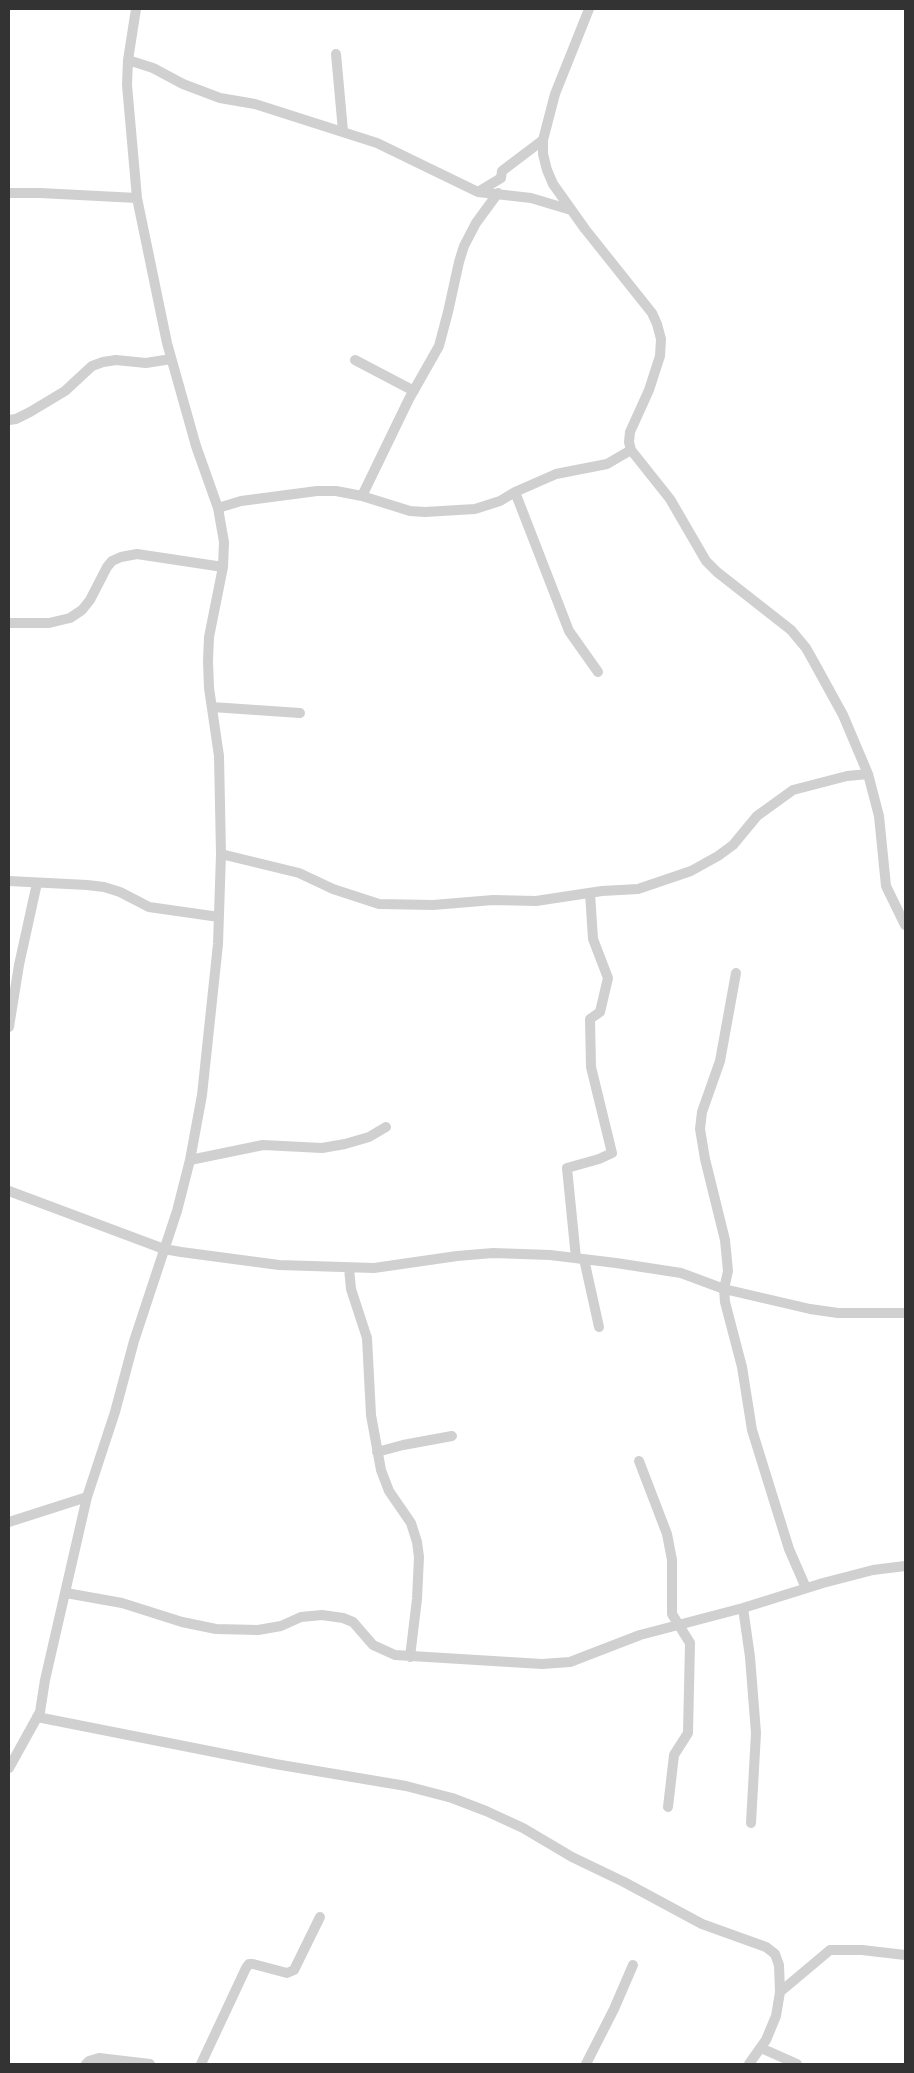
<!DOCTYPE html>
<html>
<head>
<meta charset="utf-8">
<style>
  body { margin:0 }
  #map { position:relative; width:914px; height:2073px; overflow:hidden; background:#fff; font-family:Inter,sans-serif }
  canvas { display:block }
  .frame { position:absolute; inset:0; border:10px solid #333; pointer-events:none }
</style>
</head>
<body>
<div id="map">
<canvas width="914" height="2073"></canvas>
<div class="frame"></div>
</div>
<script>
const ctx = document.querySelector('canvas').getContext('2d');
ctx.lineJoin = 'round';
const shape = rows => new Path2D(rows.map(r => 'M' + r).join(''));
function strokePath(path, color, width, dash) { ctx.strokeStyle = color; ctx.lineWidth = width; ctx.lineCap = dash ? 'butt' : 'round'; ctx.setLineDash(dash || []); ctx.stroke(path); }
const street = shape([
  [589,9,555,94,543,140,543,154,547,170,553,184,585,229,652,313,657,324,661,339,660,356,649,390,630,432,629,442,631,450,670,499,706,561,717,572,791,630,806,648,815,664,843,715,868,774,879,816,886,886,905,925],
  [336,54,343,131],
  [128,60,153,68,183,84,220,98,255,104,377,143,478,192,531,198,571,210],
  [478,192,501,178,502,171,543,140],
  [9,193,40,193,137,198],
  [355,360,414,391],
  [9,420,16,419,30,412,65,391,92,366,103,362,116,360,146,363,171,359],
  [515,492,569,631,598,672],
  [362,496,409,399,439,346,448,312,459,262,464,246,476,223,498,193],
  [218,508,241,501,317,491,336,491,362,496,410,511,425,512,475,509,500,501,515,492,556,474,607,464,631,450],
  [9,623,49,623,70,618,82,610,90,600,107,567,112,561,121,557,137,554,223,567],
  [212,707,300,713],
  [221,854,299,873,333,889,379,904,433,905,493,900,536,901,602,891,638,889,691,871,718,856,733,845,757,816,793,790,847,776,868,774],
  [9,881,87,885,104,887,120,892,149,907,219,917],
  [736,973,720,1061,702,1112,700,1129,705,1159,725,1240,728,1271,724,1289,725,1302,742,1367,752,1430,789,1549,806,1588],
  [9,1027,19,965,37,883],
  [190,1160,263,1145,322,1148,345,1144,369,1137,386,1127],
  [9,1191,164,1249,181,1252,279,1265,374,1268,457,1256,493,1253,550,1255,616,1263,681,1273,724,1289,810,1309,838,1313,905,1313],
  [576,1258,567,1168,599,1159,612,1153,591,1067,590,1019,600,1012,608,978,593,939,590,893],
  [584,1259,599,1327],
  [349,1268,351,1289,367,1338,371,1415,381,1470,389,1491,411,1523,417,1542,419,1557,417,1599,410,1657],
  [377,1452,403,1445,452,1436],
  [639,1461,667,1534,672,1560,672,1614,690,1643,688,1733,674,1755,668,1807],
  [9,1522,87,1497],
  [66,1593,122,1603,182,1622,216,1629,258,1630,281,1626,301,1617,322,1615,343,1618,353,1622,373,1645,395,1655,542,1664,570,1662,640,1635,743,1608,823,1583,873,1570,905,1566],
  [743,1608,750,1657,756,1733,751,1823],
  [37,1717,275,1764,406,1786,452,1798,486,1811,523,1828,572,1857,624,1882,702,1924,766,1947,775,1954,779,1965,780,1992,776,2016,766,2040,749,2064],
  [9,1768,40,1712,45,1680,87,1497,115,1412,134,1341,177,1211,190,1160,202,1095,218,944,221,854,219,756,209,688,208,661,209,637,223,567,224,542,218,508,196,446,167,343,137,198,127,85,128,60,136,9],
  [780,1992,830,1950,862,1950,905,1955],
  [761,2048,797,2064],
  [86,2064,89,2061,99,2058,150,2064],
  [201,2064,246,1968,249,1964,253,1964,287,1973,294,1970,320,1917],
  [586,2064,614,2009,633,1965]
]);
strokePath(street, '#d0d0d0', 10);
</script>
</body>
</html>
